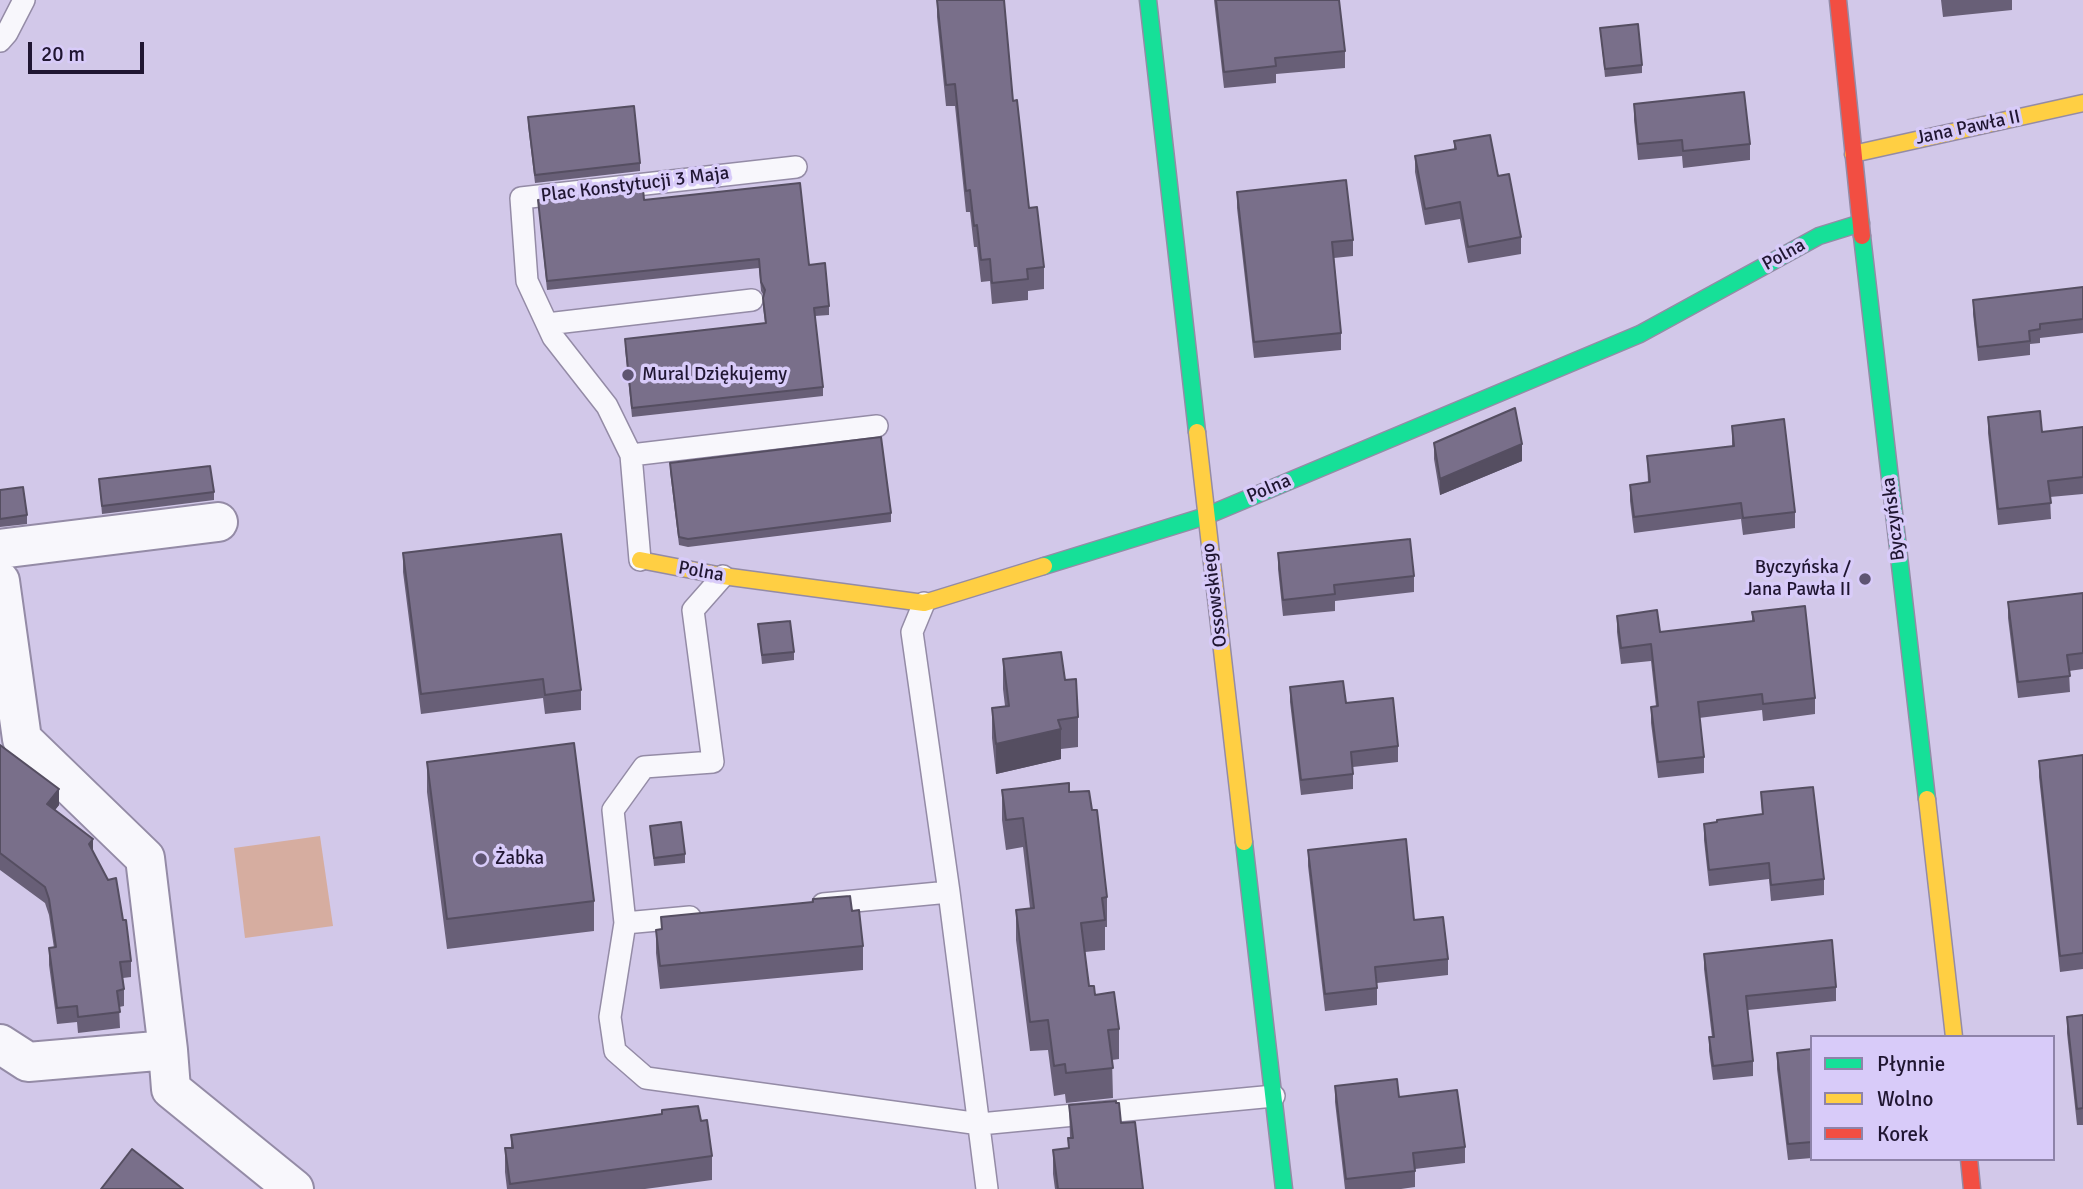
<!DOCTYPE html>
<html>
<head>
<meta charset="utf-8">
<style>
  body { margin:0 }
  #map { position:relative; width:2083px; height:1189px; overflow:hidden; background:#d2c8e9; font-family:Signika,sans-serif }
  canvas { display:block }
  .legend { position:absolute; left:1810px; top:1035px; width:245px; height:126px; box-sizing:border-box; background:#d8cbf9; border:2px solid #8e83a9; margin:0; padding:9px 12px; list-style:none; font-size:21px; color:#201632 }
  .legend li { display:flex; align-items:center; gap:14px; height:35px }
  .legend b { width:35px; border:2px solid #8e83a9 }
  .scale { position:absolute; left:28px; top:42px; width:116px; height:32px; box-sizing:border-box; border:4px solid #201632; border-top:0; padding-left:9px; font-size:21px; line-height:24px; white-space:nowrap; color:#201632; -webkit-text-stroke:5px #d8cbf9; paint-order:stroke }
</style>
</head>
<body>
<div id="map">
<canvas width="2083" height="1189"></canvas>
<ul class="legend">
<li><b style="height:9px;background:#16e098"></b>Płynnie</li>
<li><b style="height:9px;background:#ffcf43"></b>Wolno</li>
<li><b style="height:9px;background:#f24e42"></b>Korek</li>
</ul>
<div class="scale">20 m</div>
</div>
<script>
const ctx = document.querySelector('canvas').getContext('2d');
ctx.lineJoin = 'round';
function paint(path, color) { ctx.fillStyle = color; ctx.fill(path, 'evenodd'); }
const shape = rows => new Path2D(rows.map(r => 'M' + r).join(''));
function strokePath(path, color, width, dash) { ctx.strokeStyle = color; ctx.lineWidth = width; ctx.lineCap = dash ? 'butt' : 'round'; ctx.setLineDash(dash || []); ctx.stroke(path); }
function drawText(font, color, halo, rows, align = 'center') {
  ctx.font = font + ' Signika,sans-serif'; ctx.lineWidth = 7; ctx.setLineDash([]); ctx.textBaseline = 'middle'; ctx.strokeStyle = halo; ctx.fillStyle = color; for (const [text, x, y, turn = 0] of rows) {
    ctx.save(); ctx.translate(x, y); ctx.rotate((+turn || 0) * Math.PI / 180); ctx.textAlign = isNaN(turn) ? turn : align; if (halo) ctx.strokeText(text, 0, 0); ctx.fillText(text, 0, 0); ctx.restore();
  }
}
const green = shape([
  [320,836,333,926,245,938,234,848]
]);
const lane = shape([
  [0,41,7,33,24,0],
  [547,324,752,300],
  [631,455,877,426],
  [640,560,631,455,607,406,553,337,527,281,521,198,796,167],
  [924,603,912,632,949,892,987,1189],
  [823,904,949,892],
  [690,917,625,923,613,810,644,767,713,762,693,610,723,576],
  [625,923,610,1017,615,1051,646,1078,980,1124,1274,1096]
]);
const street = shape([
  [0,549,218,522],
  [0,581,22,739,145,858,168,1050],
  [0,1044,28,1062,168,1050,171,1089,294,1189]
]);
const fast = shape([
  [1148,0,1197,432],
  [1862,236,1927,799],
  [1044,566,1206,516,1640,334,1819,236,1861,223],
  [1244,842,1284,1189]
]);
const slow = shape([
  [1853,154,2083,103],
  [1197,432,1244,842],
  [640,560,723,576,924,603,1044,566],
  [1927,799,1954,1037]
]);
const jam = shape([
  [1838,0,1862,236],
  [1969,1159,1972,1189]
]);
const wall = shape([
  [937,0,1013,101,1029,208,1044,267,1044,289,1028,291,1028,300,992,304,990,281,981,282,977,247,974,247,970,212,966,212,955,106,946,106,937,17],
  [1214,0,1339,0,1345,51,1345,68,1276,74,1276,83,1224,88],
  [1941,0,2012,0,2012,10,1943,17],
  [1600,28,1642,65,1642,73,1605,77],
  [1634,104,1750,144,1750,160,1683,168,1682,156,1638,160,1634,120],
  [528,117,640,163,640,171,535,183,528,125],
  [1454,141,1498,176,1521,237,1521,254,1468,263,1460,219,1425,225,1415,172,1415,156,1454,149],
  [1237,192,1353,240,1353,256,1334,258,1341,333,1341,350,1254,358,1237,208],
  [538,200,644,200,809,265,829,306,829,315,815,316,823,387,823,396,632,417,625,348,625,339,765,323,763,307,764,296,761,291,759,268,547,290],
  [2083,287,2083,333,2040,338,2040,343,2030,344,2030,355,1978,361,1973,314,1973,300],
  [1988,417,2042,432,2083,427,2083,494,2050,497,2051,519,1998,525,1988,433],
  [1732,426,1795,512,1795,528,1743,535,1741,519,1634,533,1630,501,1630,485,1648,482,1647,456,1732,446],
  [1434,443,1522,461,1440,495,1434,459],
  [670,463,891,513,891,522,688,547,679,545,670,471],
  [99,479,214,492,214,500,102,514],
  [0,490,27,515,27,524,0,527],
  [403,553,581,690,581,710,545,714,543,698,421,714,403,572],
  [1278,553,1414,576,1414,592,1335,601,1335,611,1283,616,1278,569],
  [2083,593,2083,669,2069,671,2070,692,2018,698,2008,618,2008,602],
  [1752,612,1815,698,1815,714,1763,721,1762,710,1699,718,1704,757,1704,773,1658,778,1651,723,1651,707,1656,706,1651,661,1621,664,1617,632,1617,616,1660,632,1752,622],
  [758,624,794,652,794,660,762,664],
  [1003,659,1065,680,1078,717,1078,747,1061,749,1061,759,996,774,992,738,992,708,1005,706,1003,689],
  [1290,687,1346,703,1398,746,1398,762,1353,767,1353,789,1301,795,1290,702],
  [0,745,59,805,55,810,93,852,123,920,131,961,131,977,123,978,124,989,124,1006,119,1007,120,1028,78,1033,77,1022,57,1024,49,965,49,948,54,948,49,915,45,903,0,870],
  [2083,755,2083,969,2060,972,2039,777,2039,761],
  [427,762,594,901,594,931,447,949,427,792],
  [1002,790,1069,792,1092,810,1107,897,1107,927,1105,927,1105,950,1085,952,1089,986,1119,1029,1119,1059,1112,1060,1113,1098,1066,1103,1065,1094,1054,1096,1048,1050,1030,1051,1016,940,1016,910,1030,908,1023,847,1006,850,1002,820],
  [1761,792,1824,879,1824,895,1771,901,1769,879,1709,886,1704,840,1704,824,1762,814],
  [650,826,685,854,685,863,654,866],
  [1308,850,1448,959,1448,975,1377,983,1377,1005,1325,1011,1308,866],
  [852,911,863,946,863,970,660,989,656,953,656,930,661,929,661,917],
  [1704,954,1836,987,1836,1001,1748,1010,1753,1061,1753,1076,1713,1080,1709,1051,1709,1037,1712,1037,1704,969],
  [2083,1015,2083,1125,2077,1125,2067,1033,2067,1017],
  [1812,1049,1812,1158,1788,1160,1777,1069,1777,1053],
  [1335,1086,1399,1097,1465,1147,1465,1163,1415,1169,1415,1187,1401,1189,1345,1189,1335,1102],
  [1069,1105,1121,1123,1143,1189,1055,1189,1053,1174,1053,1150,1068,1148,1070,1138],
  [511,1135,712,1156,712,1180,645,1189,507,1189,505,1172,505,1148,511,1148]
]);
const shadedWall = shape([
  [1522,444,1522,461,1440,495,1440,479],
  [1061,729,1061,759,996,774,996,744],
  [59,789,59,805,47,820,47,804],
  [93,839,93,855,89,844]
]);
const building = shape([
  [937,0,1004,0,1013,101,1017,100,1029,208,1037,207,1044,267,1027,269,1028,279,992,283,990,259,981,260,977,225,974,226,970,190,966,191,955,84,946,85,937,0],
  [1216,0,1339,0,1345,51,1275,58,1276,66,1224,72,1216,0],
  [1638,24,1642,65,1605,69,1600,28,1638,24],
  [1744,92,1750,144,1683,151,1682,140,1638,144,1634,104,1744,92],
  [634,106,640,163,535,175,528,117,634,106],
  [1490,135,1498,176,1509,174,1521,237,1468,247,1460,202,1425,209,1415,156,1456,149,1454,141,1490,135],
  [1346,180,1353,240,1332,242,1341,333,1254,342,1237,192,1346,180],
  [800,183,809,265,825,263,829,306,814,308,823,387,632,408,625,339,766,323,763,298,765,290,761,282,759,259,547,281,538,200,643,188,644,200,800,183],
  [2083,287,2083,319,2040,324,2040,329,2029,331,2030,341,1978,347,1973,300,2083,287],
  [1515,408,1522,444,1440,479,1434,443,1515,408],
  [2040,411,2042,432,2083,427,2083,477,2048,481,2051,503,1998,509,1988,417,2040,411],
  [1784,419,1795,512,1743,518,1741,503,1634,517,1630,485,1650,482,1647,456,1734,446,1732,426,1784,419],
  [881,437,891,513,688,539,679,537,670,463,881,437],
  [210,466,214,492,102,506,99,479,210,466],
  [23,487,27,515,0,519,0,490,23,487],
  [561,534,581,690,545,695,543,679,421,694,403,553,561,534],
  [1410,539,1414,576,1334,585,1335,594,1283,600,1278,553,1410,539],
  [2083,593,2083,653,2067,655,2070,676,2018,682,2008,602,2083,593],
  [1805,606,1815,698,1763,704,1762,694,1698,702,1704,757,1658,762,1651,707,1658,706,1651,644,1621,648,1617,616,1657,610,1660,632,1754,621,1752,612,1805,606],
  [790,621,794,652,762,655,758,624,790,621],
  [1061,652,1065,680,1076,679,1078,717,1058,720,1061,729,996,744,992,708,1009,706,1003,659,1061,652],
  [1343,681,1346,703,1393,698,1398,746,1351,752,1353,774,1301,780,1290,687,1343,681],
  [574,743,594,901,447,919,427,762,574,743],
  [0,745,59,789,47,804,93,839,89,844,108,880,116,878,123,920,126,920,131,961,120,962,124,989,117,991,120,1012,78,1017,77,1006,57,1008,49,948,56,947,49,899,45,887,0,853,0,745],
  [2083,755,2083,953,2060,956,2039,761,2083,755],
  [1069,783,1069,792,1089,791,1092,810,1097,810,1107,897,1102,898,1105,920,1081,923,1089,986,1094,986,1095,995,1114,992,1119,1029,1108,1030,1113,1068,1066,1073,1065,1064,1054,1066,1048,1020,1030,1022,1016,910,1034,908,1023,818,1006,820,1002,790,1069,783],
  [1813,787,1824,879,1771,885,1769,863,1709,870,1704,824,1717,822,1717,820,1763,814,1761,792,1813,787],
  [681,822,685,854,654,858,650,826,681,822],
  [1406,839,1414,920,1443,917,1448,959,1375,967,1377,988,1325,994,1308,850,1406,839],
  [850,896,852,911,859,910,863,946,660,966,656,930,662,929,661,917,813,902,813,899,850,896],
  [1832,940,1836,987,1746,996,1753,1061,1713,1066,1709,1037,1714,1037,1704,954,1832,940],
  [2083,1015,2083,1108,2077,1109,2067,1017,2083,1015],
  [1812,1049,1812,1142,1788,1144,1777,1053,1812,1049],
  [1397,1079,1399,1097,1457,1090,1465,1147,1413,1153,1415,1171,1346,1179,1335,1086,1397,1079],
  [1116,1101,1116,1103,1119,1103,1121,1123,1135,1122,1143,1189,1058,1189,1053,1150,1069,1148,1068,1138,1073,1138,1069,1105,1116,1101],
  [698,1106,701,1121,707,1120,712,1156,510,1184,505,1148,513,1148,511,1135,662,1114,662,1110,698,1106],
  [132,1149,183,1189,101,1189,132,1149]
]);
const markers = [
  [628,375,7,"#5e5472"],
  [1865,579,7,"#5e5472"],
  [481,859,7,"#5e5472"]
];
const streetNames = [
  ["Jana Pawła II",1968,128,-12],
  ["Plac Konstytucji 3 Maja",635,185,-7],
  ["Polna",1784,255,-29],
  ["Polna",1269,489,-23],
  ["Byczyńska",1894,519,-97],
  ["Polna",701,572,10],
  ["Ossowskiego",1215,595,-97]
];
const poiNames = [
  ["Mural Dziękujemy",642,375],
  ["Byczyńska /",1851,568,"right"],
  ["Jana Pawła II",1851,590,"right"],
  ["Żabka",495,859]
];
paint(green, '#d6ada0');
strokePath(lane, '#948ba6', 24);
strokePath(street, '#948ba6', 42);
strokePath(fast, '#948ba6', 19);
strokePath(slow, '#948ba6', 19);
strokePath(jam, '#948ba6', 19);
strokePath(lane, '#f8f7fc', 21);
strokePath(street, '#f8f7fc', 38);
strokePath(fast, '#16e098', 16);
strokePath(slow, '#ffcf43', 16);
strokePath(jam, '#f24e42', 16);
paint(wall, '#685f77');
paint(shadedWall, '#554e61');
paint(building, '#796f8a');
strokePath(building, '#554e61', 2);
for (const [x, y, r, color] of markers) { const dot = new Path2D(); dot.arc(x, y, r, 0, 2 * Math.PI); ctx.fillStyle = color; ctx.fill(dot); strokePath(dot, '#d8cbf9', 2.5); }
drawText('19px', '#201632', '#d8cbf9', streetNames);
drawText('19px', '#201632', '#d8cbf9', poiNames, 'left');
</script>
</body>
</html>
